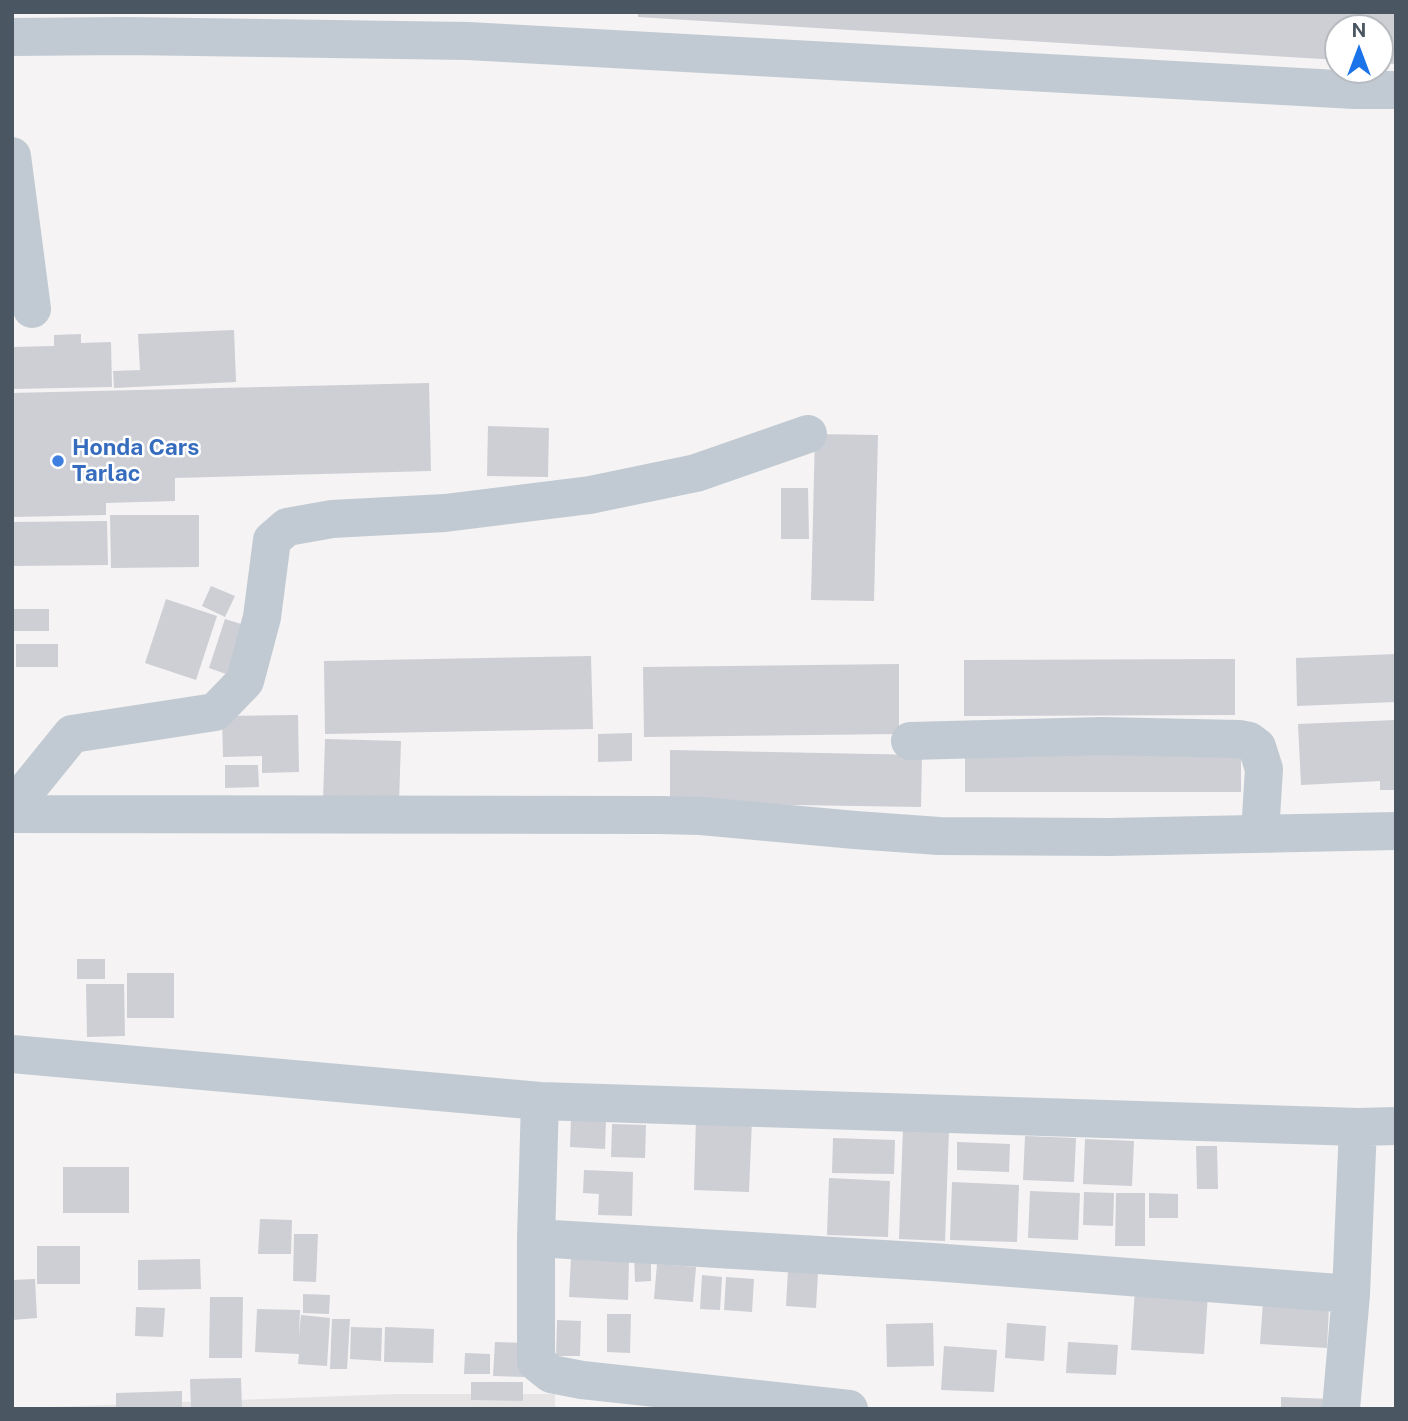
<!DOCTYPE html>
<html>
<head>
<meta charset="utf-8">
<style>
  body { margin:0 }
  #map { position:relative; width:1408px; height:1421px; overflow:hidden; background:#f5f3f3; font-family:"Public Sans",sans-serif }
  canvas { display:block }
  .frame { position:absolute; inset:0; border:14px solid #4a5661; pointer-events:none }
  .north { position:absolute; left:1324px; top:14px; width:70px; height:70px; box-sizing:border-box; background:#fff; border:2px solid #b7bbc0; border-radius:50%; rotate:0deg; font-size:19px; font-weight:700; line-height:28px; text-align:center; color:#4a5661 }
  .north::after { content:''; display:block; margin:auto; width:24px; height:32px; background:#1a73e8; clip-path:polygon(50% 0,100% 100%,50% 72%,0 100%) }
</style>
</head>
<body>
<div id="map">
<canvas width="1408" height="1421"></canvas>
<div class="frame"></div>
<div class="north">N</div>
</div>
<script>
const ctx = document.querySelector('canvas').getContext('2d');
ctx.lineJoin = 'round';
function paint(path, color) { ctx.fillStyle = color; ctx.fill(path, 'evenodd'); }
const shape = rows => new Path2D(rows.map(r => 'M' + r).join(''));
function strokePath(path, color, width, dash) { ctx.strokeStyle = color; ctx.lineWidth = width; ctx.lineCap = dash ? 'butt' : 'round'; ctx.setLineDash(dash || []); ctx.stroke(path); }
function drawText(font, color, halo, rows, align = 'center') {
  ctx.font = font + ' "Public Sans",sans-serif'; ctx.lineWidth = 5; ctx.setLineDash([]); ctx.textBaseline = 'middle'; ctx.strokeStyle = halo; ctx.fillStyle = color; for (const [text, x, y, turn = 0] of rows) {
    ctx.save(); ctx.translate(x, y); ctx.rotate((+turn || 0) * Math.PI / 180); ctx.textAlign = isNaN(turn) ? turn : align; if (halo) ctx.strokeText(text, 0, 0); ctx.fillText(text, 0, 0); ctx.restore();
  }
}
const education = shape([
  [397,1394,555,1394,555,1409,26,1408]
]);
const building = shape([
  [638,12,1396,12,1396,64,1380,63,1380,28,1338,28,1338,60,638,17],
  [234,330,236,382,114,388,113,371,140,370,138,334],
  [81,334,81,343,111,342,112,387,12,389,12,347,54,346,54,335],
  [429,383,431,471,175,478,175,501,106,503,106,515,12,517,12,393],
  [488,426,549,428,548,477,487,476],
  [815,434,878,435,874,601,811,600],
  [781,488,808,488,809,539,781,539],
  [110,515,199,515,199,567,111,568],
  [107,521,108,565,12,566,12,522],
  [211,586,235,596,225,617,202,606],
  [166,599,217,616,196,680,145,663],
  [12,609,49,609,49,631,12,631],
  [225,619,270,633,252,683,209,668],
  [16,644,58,644,58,667,16,667],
  [1396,654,1396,702,1297,706,1296,658],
  [591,656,593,729,325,734,324,661],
  [1235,659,1235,715,964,716,964,660],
  [899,664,899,734,644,737,643,667],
  [298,715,299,772,262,773,262,756,223,757,222,716],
  [1396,720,1396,790,1380,790,1380,781,1301,785,1298,724],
  [632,733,632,761,598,762,598,734],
  [325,739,401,741,399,803,323,801],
  [965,740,1241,740,1241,792,965,792],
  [670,750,922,755,921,807,670,803],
  [225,765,258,765,259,787,225,788],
  [77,959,105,959,105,979,77,979],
  [127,973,174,973,174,1018,127,1018],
  [86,984,124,984,125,1036,87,1037],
  [571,1118,606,1119,605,1149,570,1147],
  [696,1118,752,1120,749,1192,694,1190],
  [612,1124,646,1125,645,1158,611,1157],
  [903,1128,949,1130,945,1241,899,1239],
  [1025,1136,1076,1138,1074,1182,1023,1180],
  [833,1138,895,1140,894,1174,832,1173],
  [1085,1139,1134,1141,1132,1186,1083,1184],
  [957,1142,1010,1144,1009,1172,957,1170],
  [1196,1146,1217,1146,1218,1189,1197,1189],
  [63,1167,129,1167,129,1213,63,1213],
  [584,1170,633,1172,632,1216,598,1215,599,1194,583,1193],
  [829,1178,890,1181,888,1237,827,1235],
  [952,1182,1019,1185,1017,1242,950,1240],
  [1030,1191,1080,1193,1078,1240,1028,1238],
  [1084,1192,1114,1193,1113,1226,1083,1225],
  [1116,1193,1145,1193,1145,1246,1115,1246],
  [1149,1193,1178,1194,1178,1218,1149,1218],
  [260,1219,292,1220,291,1254,258,1254],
  [294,1234,318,1234,316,1282,293,1281],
  [37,1246,80,1246,80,1284,37,1284],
  [651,1253,651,1281,635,1282,634,1254],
  [571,1258,629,1260,628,1300,569,1297],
  [200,1259,201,1289,138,1290,138,1260],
  [657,1264,696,1267,693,1302,654,1299],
  [788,1270,818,1272,816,1308,786,1306],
  [702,1275,722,1277,720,1310,700,1309],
  [726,1277,754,1279,752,1312,724,1310],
  [35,1279,37,1318,12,1320,12,1280],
  [1135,1289,1208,1294,1204,1354,1131,1350],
  [303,1294,330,1295,329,1314,303,1313],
  [210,1297,243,1297,242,1358,209,1358],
  [1263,1302,1329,1306,1327,1348,1260,1344],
  [136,1307,165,1308,163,1337,135,1336],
  [257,1309,300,1310,299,1336,301,1315,330,1318,327,1366,298,1364,299,1354,255,1352],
  [607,1314,631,1314,630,1353,607,1352],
  [332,1319,350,1319,347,1369,330,1369],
  [557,1320,581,1321,580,1356,556,1356],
  [933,1323,934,1366,887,1367,886,1324],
  [1007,1323,1046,1326,1044,1361,1005,1358],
  [351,1327,382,1328,381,1361,350,1359],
  [385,1327,434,1329,433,1363,384,1362],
  [495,1342,525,1343,524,1377,493,1376],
  [1068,1342,1118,1345,1116,1375,1066,1373],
  [944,1346,997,1350,994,1392,941,1390],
  [465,1353,490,1354,490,1374,464,1374],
  [241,1378,242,1409,191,1409,190,1379],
  [471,1382,523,1382,523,1401,471,1400],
  [182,1391,182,1409,116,1409,116,1393],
  [1281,1397,1330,1399,1330,1409,1281,1409]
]);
const minor = shape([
  [12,37,127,36,468,41,1355,90,1396,90],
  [12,156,32,309],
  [910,741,1102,736,1239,739,1249,741,1257,747,1264,769,1260,833],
  [12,808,72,734,215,712,245,681,262,617,272,540,287,527,332,519,445,513,590,495,696,473,808,434],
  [12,814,659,815,701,816,855,830,939,836,1109,837,1396,831],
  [12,1054,540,1101,1358,1127,1396,1126],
  [540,1101,536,1238,536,1362,551,1374,582,1380,849,1409],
  [536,1238,933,1262,1351,1294],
  [1341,1409,1351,1294,1358,1127]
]);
const markers = [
  [58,461,7,"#3f7fe0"]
];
const shopNames = [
  ["Honda Cars",72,448],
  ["Tarlac",72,474]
];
paint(education, '#e6e4e5');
paint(building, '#cdcfd5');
strokePath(minor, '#c1cad2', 38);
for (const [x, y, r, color] of markers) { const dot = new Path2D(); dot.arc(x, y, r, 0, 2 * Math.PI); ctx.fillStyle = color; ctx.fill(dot); strokePath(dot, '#fff', 2.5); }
drawText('bold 23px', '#366cbe', '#fff', shopNames, 'left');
</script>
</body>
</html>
